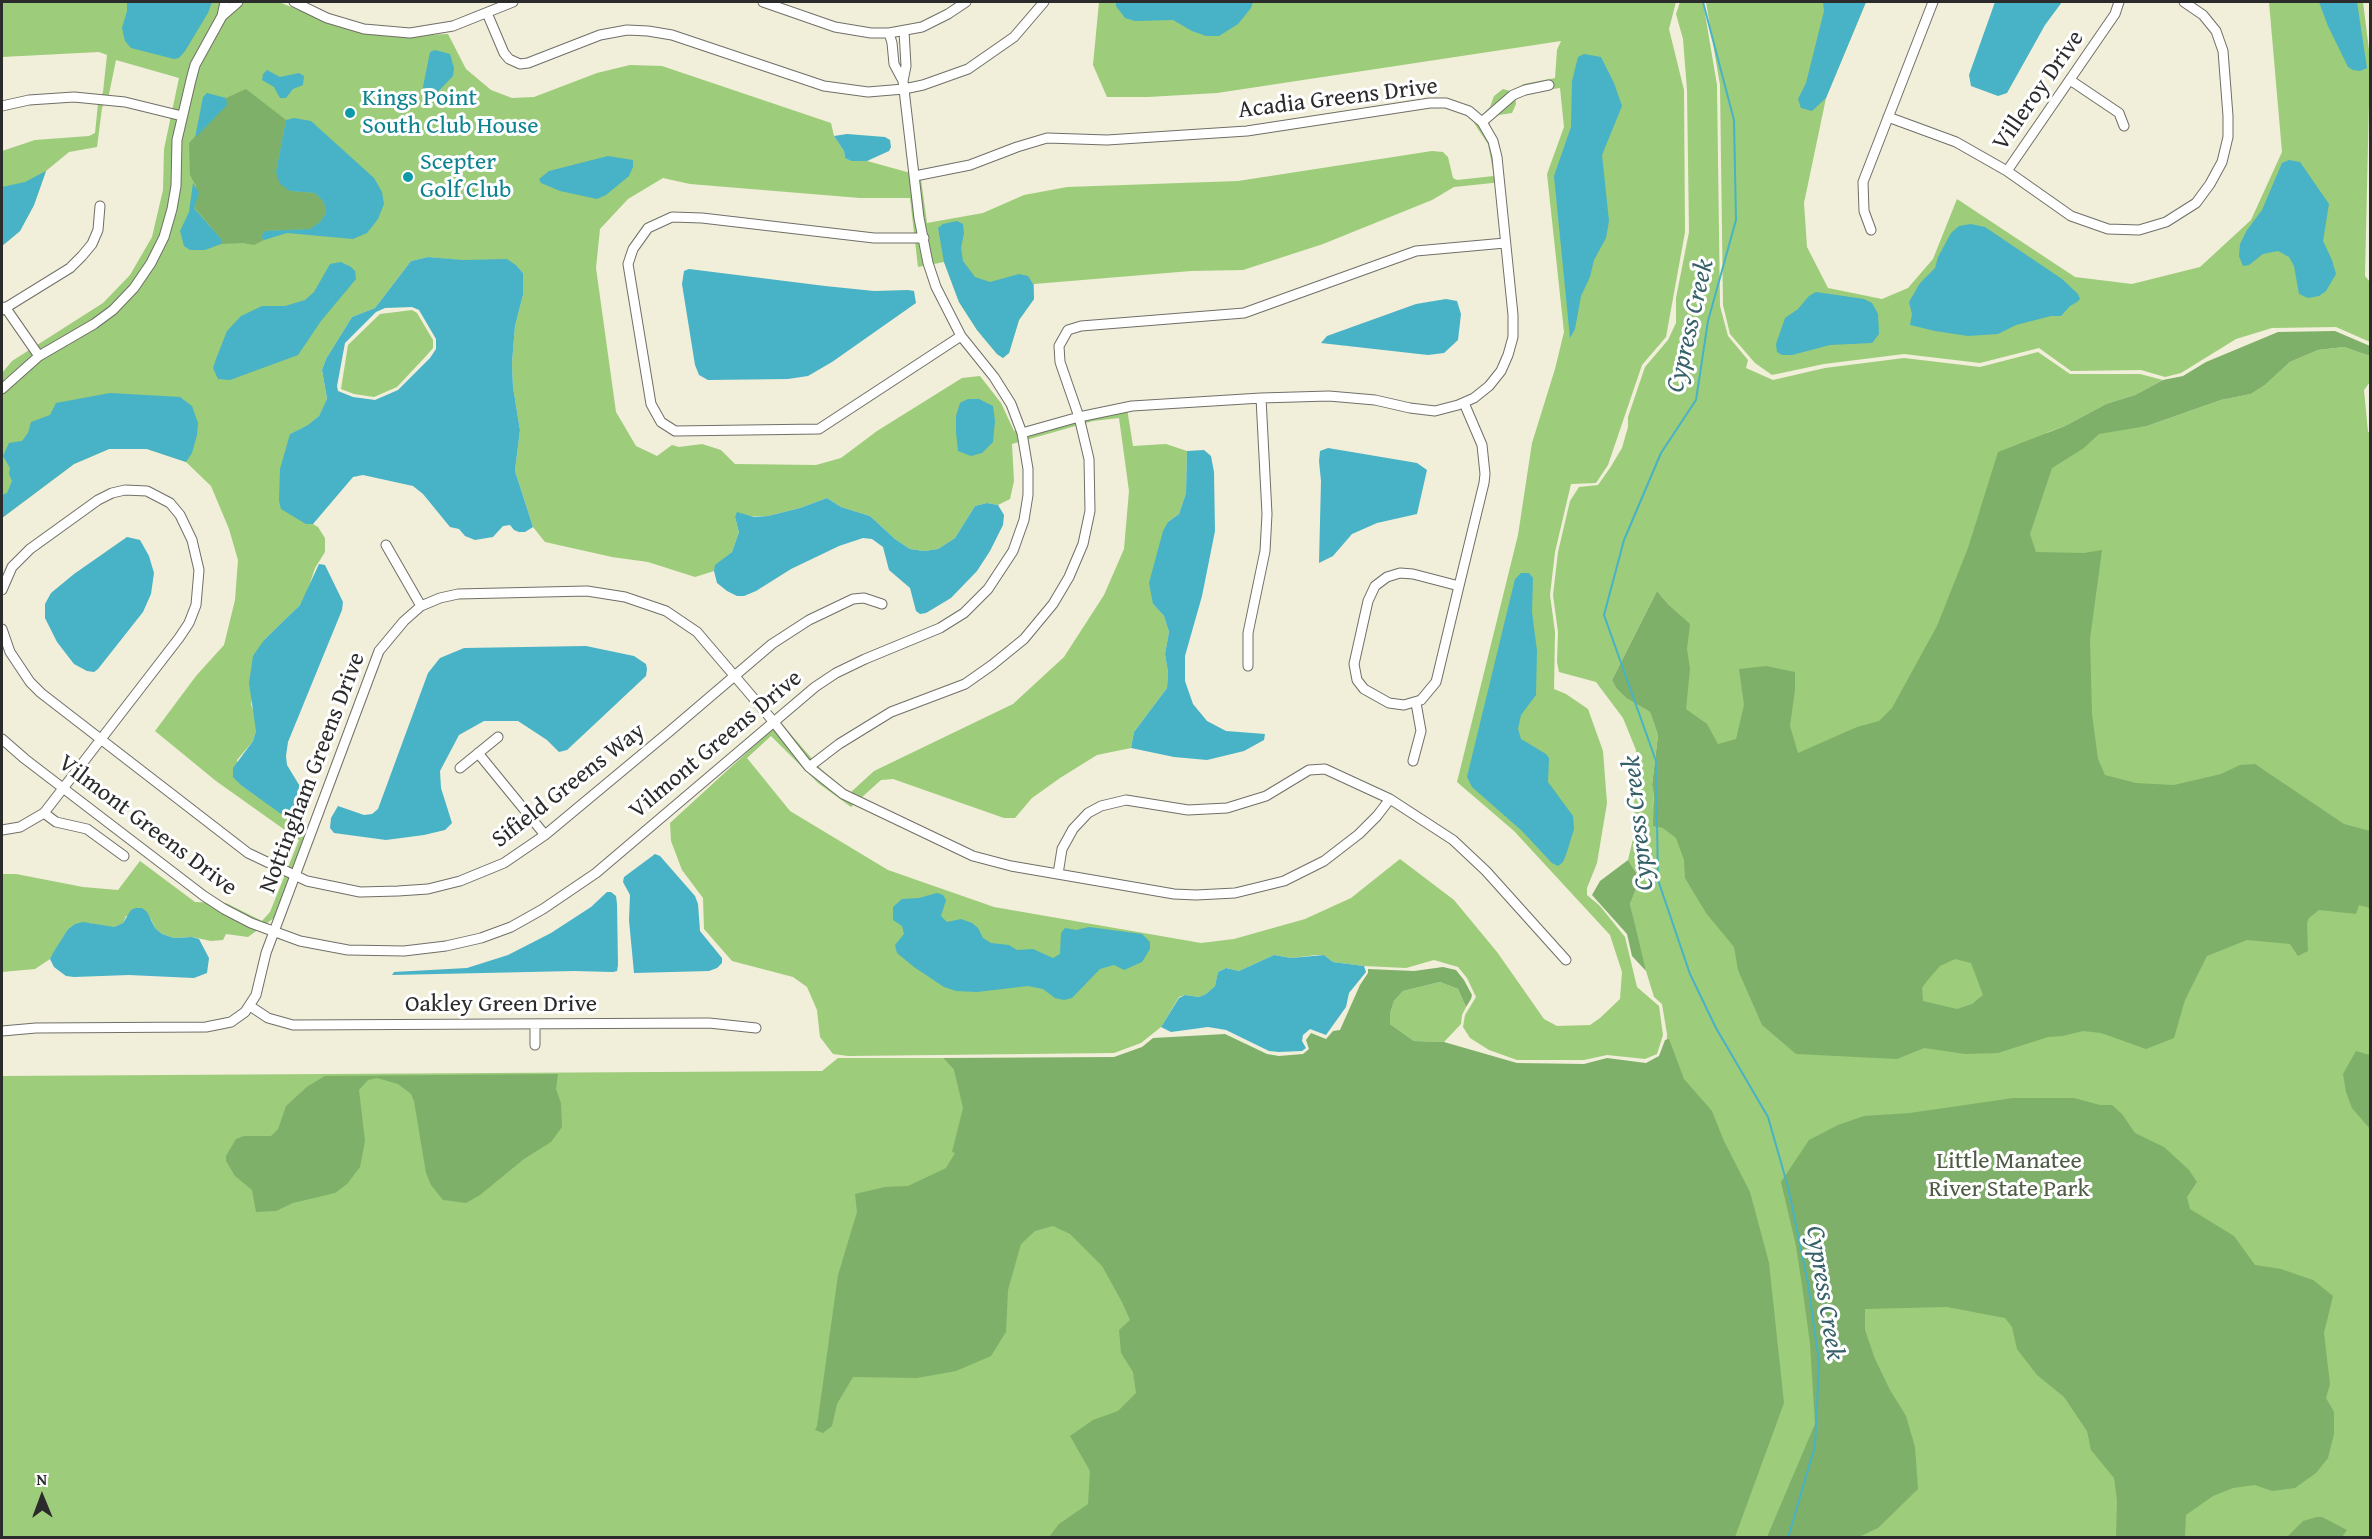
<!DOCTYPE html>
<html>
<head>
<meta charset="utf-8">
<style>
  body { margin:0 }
  #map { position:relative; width:2372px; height:1539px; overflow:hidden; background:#f1eeda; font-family:"Gentium Book Plus",serif }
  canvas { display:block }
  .frame { position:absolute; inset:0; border:3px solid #2b2b2b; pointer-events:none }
  .north { position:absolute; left:12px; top:1467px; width:60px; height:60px; -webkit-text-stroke:4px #fff; paint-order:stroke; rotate:359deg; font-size:16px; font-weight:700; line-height:24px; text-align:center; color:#2b2b2b }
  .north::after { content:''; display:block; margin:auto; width:21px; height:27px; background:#2b2b2b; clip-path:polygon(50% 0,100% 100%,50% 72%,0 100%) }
</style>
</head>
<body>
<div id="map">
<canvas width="2372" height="1539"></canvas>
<div class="frame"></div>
<div class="north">N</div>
</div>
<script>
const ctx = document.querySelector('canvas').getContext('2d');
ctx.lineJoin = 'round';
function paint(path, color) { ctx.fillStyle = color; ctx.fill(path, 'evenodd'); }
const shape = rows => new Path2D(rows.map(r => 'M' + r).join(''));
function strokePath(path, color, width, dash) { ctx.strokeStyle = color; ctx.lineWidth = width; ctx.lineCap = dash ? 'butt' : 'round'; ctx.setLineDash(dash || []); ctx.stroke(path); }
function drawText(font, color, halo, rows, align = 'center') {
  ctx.font = font + ' "Gentium Book Plus",serif'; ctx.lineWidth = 6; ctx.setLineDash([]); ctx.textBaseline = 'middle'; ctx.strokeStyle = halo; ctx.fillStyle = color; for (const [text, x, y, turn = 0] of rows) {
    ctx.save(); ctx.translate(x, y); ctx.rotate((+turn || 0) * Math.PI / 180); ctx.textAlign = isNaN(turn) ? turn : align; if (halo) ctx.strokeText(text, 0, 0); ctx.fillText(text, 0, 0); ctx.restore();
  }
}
const green = shape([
  [2,2,279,2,340,27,403,36,448,34,466,69,491,90,512,98,534,97,597,73,630,65,662,66,831,123,834,136,844,151,845,158,851,161,867,161,907,172,920,172,927,223,983,213,1024,195,1067,187,1238,181,1432,151,1443,152,1448,157,1453,178,1457,180,1494,176,1488,144,1474,123,1490,107,1494,96,1503,89,1510,91,1524,84,1555,78,1557,50,1561,41,1217,93,1148,97,1107,97,1093,65,1099,2,1676,2,1669,29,1684,90,1685,232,1666,337,1642,365,1608,465,1596,483,1571,484,1555,552,1550,595,1555,632,1554,689,1566,694,1588,709,1603,751,1607,803,1597,863,1587,888,1587,895,1600,906,1625,937,1637,987,1659,1006,1663,1035,1657,1054,1645,1059,1607,1055,1584,1060,1517,1060,1489,1050,1470,1038,1463,1027,1465,1015,1476,997,1467,978,1458,967,1434,960,1406,968,1364,966,1333,962,1324,955,1317,955,1291,958,1274,955,1239,971,1226,968,1218,972,1215,986,1206,994,1199,997,1185,995,1179,997,1161,1027,1141,1043,1114,1053,848,1056,833,1054,820,1037,817,1010,807,987,793,977,732,961,704,929,703,898,682,870,671,841,670,823,780,722,821,769,850,793,874,771,1013,704,1064,657,1104,595,1124,549,1129,491,1119,418,1093,421,1012,444,1014,481,1010,499,998,505,987,503,975,506,955,538,938,549,924,551,910,549,895,539,870,516,841,507,827,498,800,508,768,516,735,517,739,532,732,552,716,565,714,571,695,577,648,562,612,557,545,542,533,527,515,471,520,430,513,387,512,363,515,326,523,295,523,273,517,266,428,257,411,261,375,308,352,317,326,359,322,370,327,400,319,416,309,425,290,434,306,524,313,524,318,527,325,538,325,552,315,568,306,595,300,605,264,640,251,704,256,720,256,731,253,741,237,760,242,786,283,814,298,826,305,839,274,918,248,937,226,934,223,940,211,941,192,937,174,938,162,934,155,928,151,919,126,916,123,923,114,927,105,928,90,923,75,924,68,929,50,959,35,969,2,972,2,874,16,874,83,887,118,890,140,861,195,902,226,903,262,921,270,912,299,840,216,781,155,731,196,676,224,645,235,600,238,560,229,529,211,486,186,462,147,449,109,449,74,464,2,518,2,373,12,361,103,303,130,275,152,237,163,190,164,149,179,78,116,60,109,94,102,108,97,147,69,152,46,171,34,205,20,231,2,246,2,151,35,140,89,136,95,133,98,104,103,92,107,55,99,52,2,57],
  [1560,88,1564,127,1547,174,1564,332,1555,369,1532,443,1518,535,1457,782,1514,831,1610,935,1622,972,1620,999,1600,1018,1590,1025,1557,1026,1544,1019,1497,952,1454,900,1400,859,1351,898,1305,919,1234,939,1201,943,994,907,888,870,790,811,747,758,771,736,818,783,851,807,881,780,893,779,1004,818,1015,818,1032,798,1060,778,1097,755,1131,748,1134,732,1167,688,1168,672,1165,654,1169,632,1164,616,1153,604,1168,522,1179,514,1186,493,1187,451,1166,444,1133,446,1126,402,1014,431,1001,403,980,376,962,378,877,431,841,458,816,465,735,464,721,450,702,444,679,447,672,445,657,456,636,446,616,412,596,268,600,229,628,199,663,178,690,184,860,198,910,198,918,267,944,262,959,302,977,330,997,354,1003,358,1009,353,1019,320,1034,299,1034,284,1191,271,1243,270,1323,244,1432,200,1454,187,1502,182,1489,122,1499,115,1512,113,1516,104,1515,97,1530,92],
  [1680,2,1703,2,1717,85,1720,306,1728,336,1748,360,1746,368,1773,380,1825,368,1904,358,1980,367,2038,352,2070,374,2140,374,2163,380,2135,395,2106,404,2065,426,2046,433,2147,426,2221,400,2251,394,2265,385,2290,362,2318,350,2344,347,2370,356,2370,382,2364,390,2368,432,2370,432,2370,1537,2,1538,2,1076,822,1071,838,1058,943,1058,954,1070,1666,1064,1667,1034,1662,1004,1654,997,1639,948,1630,904,1640,879,1628,860,1633,839,1636,750,1623,718,1596,682,1559,672,1557,662,1558,632,1553,595,1558,552,1570,501,1579,487,1598,485,1610,468,1622,448,1628,427,1628,417,1645,367,1668,340,1676,323,1676,298,1689,232,1687,90,1683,39,1676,14],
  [1657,591,1668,604,1682,617,1652,811,1654,795,1652,785,1658,735,1650,712,1626,698,1616,688,1612,680],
  [1706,2,1866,2,1826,98,1804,203,1807,247,1828,288,1882,299,1908,288,1933,259,1957,199,2075,277,2132,284,2200,267,2251,220,2282,152,2269,2,2363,2,2370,58,2365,276,2370,282,2370,342,2336,327,2272,328,2236,339,2181,373,2165,377,2141,370,2071,371,2039,348,1980,363,1904,354,1824,364,1772,375,1755,363,1730,334,1723,305,1720,85],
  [412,310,417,313,433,340,433,348,427,355,397,387,374,397,354,394,341,389,348,345,380,314],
  [1440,982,1458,989,1466,1007,1462,1015,1461,1024,1444,1042,1414,1041,1390,1024,1390,1013,1394,1001,1403,991]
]);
const forest = shape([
  [246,89,286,120,276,172,290,191,315,193,324,202,326,213,320,222,310,229,265,231,261,237,264,240,254,245,243,243,221,244,221,239,194,207,196,186,190,175,189,143,226,105,226,98],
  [2335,331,2370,346,2370,356,2344,347,2318,350,2290,362,2265,385,2251,394,2221,400,2147,426,2099,434,2084,448,2052,468,2030,534,2036,552,2084,553,2102,550,2090,639,2092,714,2098,759,2105,775,2136,783,2174,785,2221,774,2240,765,2255,764,2344,824,2370,831,2370,908,2359,905,2356,914,2319,910,2309,918,2307,923,2308,951,2298,956,2290,944,2247,940,2207,956,2185,1000,2174,1038,2146,1049,2101,1033,2083,1031,2063,1036,2048,1037,1998,1053,1965,1054,1924,1048,1897,1059,1796,1054,1762,1025,1738,970,1734,947,1706,913,1685,878,1684,860,1676,838,1663,828,1653,826,1654,795,1652,785,1658,735,1650,712,1626,698,1616,688,1612,680,1657,591,1668,604,1690,624,1687,649,1690,669,1686,709,1707,724,1718,744,1736,739,1744,705,1739,669,1766,666,1795,672,1795,690,1790,726,1798,753,1857,727,1879,721,1892,708,1937,626,1968,548,1998,452,2065,426,2106,404,2135,395,2163,380,2183,376,2206,362,2278,332],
  [1955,959,1971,963,1983,995,1972,1004,1957,1009,1923,1001,1922,988,1927,981,1940,966],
  [1628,860,1640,879,1630,904,1646,971,1632,956,1627,934,1592,895,1600,881],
  [1443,967,1456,970,1464,980,1472,995,1471,999,1466,1007,1458,989,1440,982,1403,991,1394,1001,1390,1013,1390,1024,1414,1041,1444,1042,1517,1063,1584,1064,1607,1058,1646,1063,1659,1056,1665,1040,1669,1039,1684,1079,1712,1111,1724,1141,1750,1192,1769,1263,1784,1403,1735,1537,1049,1537,1059,1524,1088,1504,1090,1471,1070,1436,1093,1420,1118,1411,1136,1393,1133,1372,1121,1353,1119,1330,1130,1320,1122,1302,1102,1266,1070,1234,1053,1226,1035,1231,1021,1244,1008,1290,1006,1332,991,1356,956,1371,917,1378,853,1377,837,1404,832,1426,823,1433,815,1430,817,1426,838,1275,857,1212,855,1194,885,1187,908,1186,946,1168,955,1153,952,1152,963,1108,954,1070,943,1058,1114,1057,1142,1047,1153,1038,1225,1034,1267,1054,1279,1056,1303,1054,1309,1049,1306,1040,1311,1033,1326,1039,1333,1031,1340,1030,1360,985,1368,973,1368,969,1414,971],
  [2356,1051,2370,1055,2370,1129,2352,1108,2346,1092,2343,1074],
  [558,1074,556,1089,561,1103,562,1127,551,1142,524,1159,480,1195,466,1203,443,1200,431,1185,426,1173,414,1101,411,1094,398,1084,377,1078,368,1080,359,1090,365,1141,360,1167,347,1184,335,1193,293,1203,276,1211,256,1212,252,1190,235,1176,226,1161,226,1156,236,1139,244,1136,271,1136,278,1129,286,1106,308,1086,325,1076],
  [2013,1098,2074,1098,2100,1105,2112,1105,2122,1114,2135,1133,2164,1147,2189,1170,2197,1182,2187,1197,2190,1209,2234,1236,2255,1265,2281,1269,2313,1280,2333,1296,2324,1333,2330,1384,2326,1398,2334,1412,2334,1434,2328,1458,2316,1473,2295,1488,2272,1491,2255,1485,2233,1488,2213,1496,2186,1515,2185,1537,2116,1537,2117,1500,2114,1478,2091,1450,2087,1431,2064,1397,2037,1375,2017,1349,2012,1327,2005,1318,1947,1307,1865,1309,1865,1330,1875,1359,1890,1390,1906,1416,1915,1447,1918,1489,1878,1528,1859,1537,1767,1537,1815,1424,1810,1344,1803,1292,1796,1246,1781,1182,1809,1140,1838,1125,1864,1116,1910,1113],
  [2317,1517,2322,1517,2347,1530,2342,1537,2287,1537,2303,1521]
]);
const water = shape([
  [127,2,212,2,208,13,185,51,179,58,174,59,131,48,125,41,122,28,127,11],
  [1116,2,1253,2,1251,8,1238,24,1219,36,1206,36,1192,31,1173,20,1135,21,1125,18,1116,6],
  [1823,2,1866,2,1826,98,1812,111,1801,108,1798,99,1806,83,1824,11],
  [1995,2,2062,2,2045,25,2007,93,1998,96,1971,86,1969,75],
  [2319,2,2357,2,2367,68,2360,71,2353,70,2348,67,2328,26],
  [435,50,450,54,454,68,453,76,429,101,424,99,423,87,430,52],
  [1584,54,1601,57,1614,83,1622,106,1602,155,1609,221,1606,238,1594,260,1590,277,1581,296,1575,329,1570,338,1554,176,1571,127,1572,81,1578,57],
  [267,70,280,77,299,73,304,76,303,85,293,89,286,98,280,98,274,87,262,80,263,74],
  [207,93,226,98,227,105,195,138,203,97],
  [294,118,311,121,374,178,382,192,384,204,378,219,367,233,353,239,287,233,264,240,261,237,265,231,310,229,320,222,326,213,324,202,315,193,290,191,280,184,276,172,286,120],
  [847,134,885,137,890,140,891,147,889,151,867,161,851,161,845,158,844,151,834,136],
  [608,156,633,160,633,167,629,176,606,195,597,199,560,191,541,183,539,179,549,171],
  [2289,160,2300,162,2329,204,2323,241,2332,260,2336,274,2326,291,2319,296,2308,298,2299,294,2294,266,2289,257,2278,251,2263,254,2249,265,2243,266,2239,256,2240,244,2247,230,2262,210,2282,163],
  [46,171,34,205,20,231,2,246,2,187,25,182],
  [193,183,199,193,194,208,221,239,221,244,205,250,190,250,184,246,180,231,189,212],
  [957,221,963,224,964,233,961,248,963,261,975,277,990,282,1019,274,1028,276,1033,284,1034,299,1019,320,1009,353,1003,358,997,354,977,330,959,302,944,262,938,228,943,224],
  [1971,224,1985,227,2062,279,2078,294,2080,299,2077,302,2070,306,2061,316,2051,316,2016,325,1998,334,1968,336,1935,331,1910,325,1912,314,1909,302,1920,283,1935,268,1938,257,1951,233,1959,226],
  [428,257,463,260,507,259,517,266,523,273,523,295,515,326,512,363,513,387,520,430,515,471,533,527,525,532,519,532,514,530,510,525,503,526,493,537,475,540,465,536,459,529,450,527,423,494,413,486,363,475,353,477,313,524,306,524,281,509,279,501,280,469,290,434,308,425,319,416,327,399,322,370,326,359,352,317,375,308,411,261],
  [412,307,419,310,436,339,436,349,430,358,398,390,375,400,353,397,338,391,337,386,345,343,376,312,385,308],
  [341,262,351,267,355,271,356,279,321,321,298,355,230,380,218,379,213,368,216,359,227,331,241,316,262,306,285,306,305,300,314,292,330,264],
  [689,269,825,286,874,291,908,290,914,291,916,303,832,362,808,376,788,379,708,380,699,375,695,365,682,284,684,271],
  [1816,292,1864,299,1872,303,1878,314,1879,334,1872,343,1830,345,1792,355,1782,355,1777,352,1776,344,1785,318,1798,309,1809,296],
  [1446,299,1457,301,1461,314,1458,340,1444,353,1428,355,1321,343,1327,336,1416,304],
  [110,393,180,397,192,406,198,423,197,435,192,453,186,462,147,449,109,449,74,464,2,518,2,495,7,493,12,481,9,474,10,468,3,456,9,443,22,441,28,433,31,422,50,415,56,403],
  [968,399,979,399,993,406,995,421,993,442,982,453,971,456,958,451,956,432,956,416,960,403],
  [1328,448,1417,463,1427,470,1417,514,1377,523,1352,534,1333,556,1319,563,1321,481,1319,461,1320,451],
  [1204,450,1211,456,1214,472,1215,531,1202,596,1185,656,1185,681,1193,704,1207,721,1226,731,1265,734,1264,740,1244,751,1207,760,1174,757,1131,748,1134,732,1167,688,1168,672,1165,654,1169,632,1164,616,1153,604,1149,583,1163,531,1168,522,1179,514,1186,493,1187,451],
  [827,498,841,507,870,516,895,539,910,549,924,551,938,549,955,538,975,506,987,503,998,505,1004,515,1003,525,990,551,977,571,951,598,926,613,920,614,916,611,910,588,889,570,883,547,872,539,863,538,839,546,791,569,756,591,744,596,737,596,727,591,717,583,714,571,715,565,732,552,739,532,735,517,737,512,754,517,768,516,800,508],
  [127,537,140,540,149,556,154,573,151,594,143,612,98,669,94,672,87,671,74,664,57,642,45,618,45,604,51,593,74,574],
  [319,564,325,565,343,602,342,610,288,742,286,756,287,765,304,793,306,804,305,815,298,826,242,786,233,777,233,768,253,741,256,731,249,683,253,656,264,640,300,605],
  [1521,573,1529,573,1533,578,1532,612,1537,651,1536,695,1521,715,1518,729,1521,739,1546,754,1549,758,1548,782,1573,816,1574,829,1566,855,1563,862,1558,866,1552,863,1522,831,1472,787,1467,777,1515,579],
  [586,646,634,656,646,664,647,669,646,676,567,750,559,752,547,740,518,721,484,721,459,735,440,771,441,788,452,823,445,830,424,835,386,840,334,833,330,828,331,818,338,806,364,815,372,814,378,809,428,673,440,658,464,648],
  [655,854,660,856,695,896,698,904,700,931,722,958,722,963,717,968,709,971,634,973,629,920,630,895,623,882,624,877],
  [607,892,611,892,616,896,617,904,618,965,617,971,613,972,574,971,392,975,394,972,467,968,508,955,551,933,591,907],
  [937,893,943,895,946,900,941,916,947,922,961,919,972,923,978,928,983,938,991,943,1009,945,1017,950,1033,949,1053,958,1060,954,1061,933,1065,928,1076,930,1089,927,1142,934,1150,942,1150,949,1142,962,1124,970,1114,965,1100,969,1072,998,1064,1000,1055,998,1043,989,1028,986,977,992,956,991,944,987,914,967,897,953,895,945,904,934,902,926,893,920,893,907,902,899,919,898],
  [135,908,142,908,147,912,155,928,162,934,174,938,192,937,199,939,209,958,207,973,194,978,129,975,74,977,66,976,54,967,50,959,53,953,68,929,75,924,83,922,114,927,123,923,131,910],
  [1274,955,1291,958,1324,955,1333,962,1364,966,1366,972,1349,993,1346,1007,1326,1035,1310,1029,1303,1035,1302,1041,1306,1048,1302,1051,1279,1052,1269,1051,1226,1030,1208,1027,1171,1032,1161,1027,1179,998,1185,995,1199,997,1206,994,1215,986,1218,972,1226,968,1239,971]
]);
const stream = shape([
  [1703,2,1734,120,1736,220,1708,321,1696,400,1661,453,1624,540,1604,615,1656,761,1658,880,1690,974,1716,1028,1768,1117,1788,1187,1808,1283,1819,1362,1815,1446,1788,1538]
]);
const minor = shape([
  [294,2,327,18,364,29,410,33,453,26,513,2],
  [763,2,835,27,871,33,889,33,922,27,948,14,966,2],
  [487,13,504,53,509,59,520,64,528,63,600,35,627,30,648,31,672,35,824,86,868,92,904,89,923,85,968,69,1014,37,1044,2],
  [222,16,238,2],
  [889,33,892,43,894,64,903,81],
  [2070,80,2119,113,2124,126],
  [2,106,29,100,74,97,125,102,182,116],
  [1888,117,1956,142,2007,171,2071,216,2108,229,2139,230,2166,222,2196,203,2210,184,2222,162,2228,137,2228,116,2223,51,2216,31,2203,15,2184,2],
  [1482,122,1513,95,1525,90,1549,85],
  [2007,171,2115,14,2119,2],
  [915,176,970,165,1017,147,1047,138,1107,140,1247,131,1430,103,1446,103,1469,111,1482,122,1493,141,1497,157,1513,315,1513,337,1508,355,1501,371,1489,386,1474,398,1458,405,1435,411,1410,408,1375,400,1329,396,1261,398,1132,406,1079,417,1022,433],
  [1871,230,1864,211,1863,182,1933,2],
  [924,238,874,238,702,218,672,217,648,228,633,249,628,264,651,404,661,422,675,431,819,429,961,336],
  [5,307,39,356],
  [2,310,70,268,82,256,92,244,98,230,100,206],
  [2,389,39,356,94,324,113,310,134,288,151,263,164,237,172,209,176,186,177,140,191,80,195,65,222,16,225,2],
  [386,545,421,606],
  [1459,586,1413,574,1400,573,1387,577,1375,586,1368,601,1354,664,1357,680,1364,689,1389,703,1404,705,1421,700,1436,682,1437,678,1459,586,1484,483,1485,474,1482,445,1464,403],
  [2,590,12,567,30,549,98,500,112,493,125,490,147,491,170,503,180,515,192,540,199,570,196,605,189,623,179,638,44,813,20,827,2,830],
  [2,629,10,652,30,682,41,693,248,853,307,881,360,892,398,891,428,889,460,881,504,863,545,835,670,731,772,644,809,620,853,599,864,598,882,604],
  [1248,666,1248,633,1265,551,1267,514,1261,398],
  [2,739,25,759,204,896,224,909,251,923,300,941,348,950,404,951,446,946,481,938,511,927,543,909,596,873,815,687,836,673,865,659,940,628,964,613,988,589,1013,551,1024,520,1028,495,1028,469,1022,433,1011,404,994,377,961,336,936,287,928,263,919,218,903,81,906,66,904,31],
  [478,753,545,835],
  [1413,761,1421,731,1416,703],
  [809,767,839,744,891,712,965,684,992,665,1024,639,1053,604,1069,577,1083,544,1090,511,1089,459,1079,417,1060,362,1059,346,1068,330,1081,326,1244,313,1416,251,1505,243],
  [460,768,498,737],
  [44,813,56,822,87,829,124,856],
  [1058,874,1062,849,1073,829,1088,813,1101,806,1126,800,1188,810,1227,808,1266,796,1309,770,1325,769,1390,799,1453,840,1486,871,1566,960],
  [250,1006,268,1018,293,1025,709,1023,756,1028],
  [535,1024,535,1045],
  [2,1031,36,1028,206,1027,231,1022,245,1012,256,995,266,953,379,651,404,621,421,606,440,598,458,594,587,591,625,597,666,611,697,632,773,721,809,767,843,794,973,856,1011,866,1174,894,1196,895,1235,893,1284,881,1324,861,1359,834,1377,816,1390,799]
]);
const markers = [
  [350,113,6,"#0f9aa8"],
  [408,177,6,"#0f9aa8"]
];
const streetNames = [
  ["Villeroy Drive",2039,91,-55],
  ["Acadia Greens Drive",1338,99,-7],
  ["Vilmont Greens Drive",716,745,-40],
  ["Nottingham Greens Drive",313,773,-69],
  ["Sifield Greens Way",569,786,-38],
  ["Vilmont Greens Drive",147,826,37],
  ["Oakley Green Drive",501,1005]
];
const cultureNames = [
  ["Kings Point",362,99],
  ["South Club House",362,127],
  ["Scepter",420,163],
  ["Golf Club",420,191]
];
const parkNames = [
  ["Little Manatee",2009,1162],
  ["River State Park",2009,1190]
];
const waterNames = [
  ["Cypress Creek",1691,326,-77],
  ["Cypress Creek",1639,823,-96],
  ["Cypress Creek",1824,1293,81]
];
paint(green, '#9dcc7a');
paint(forest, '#7eb06a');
paint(water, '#48b2c6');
strokePath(stream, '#48b2c6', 2);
strokePath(minor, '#706f68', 11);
strokePath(minor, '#fff', 9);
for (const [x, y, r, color] of markers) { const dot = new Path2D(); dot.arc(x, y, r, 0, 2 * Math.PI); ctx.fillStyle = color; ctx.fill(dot); strokePath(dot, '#fff', 2); }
drawText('24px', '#2b2b2b', '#fff', streetNames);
drawText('24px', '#0d838f', '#fff', cultureNames, 'left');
drawText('24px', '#4d5b43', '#fff', parkNames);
drawText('italic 26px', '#376169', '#fff', waterNames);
</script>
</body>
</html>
